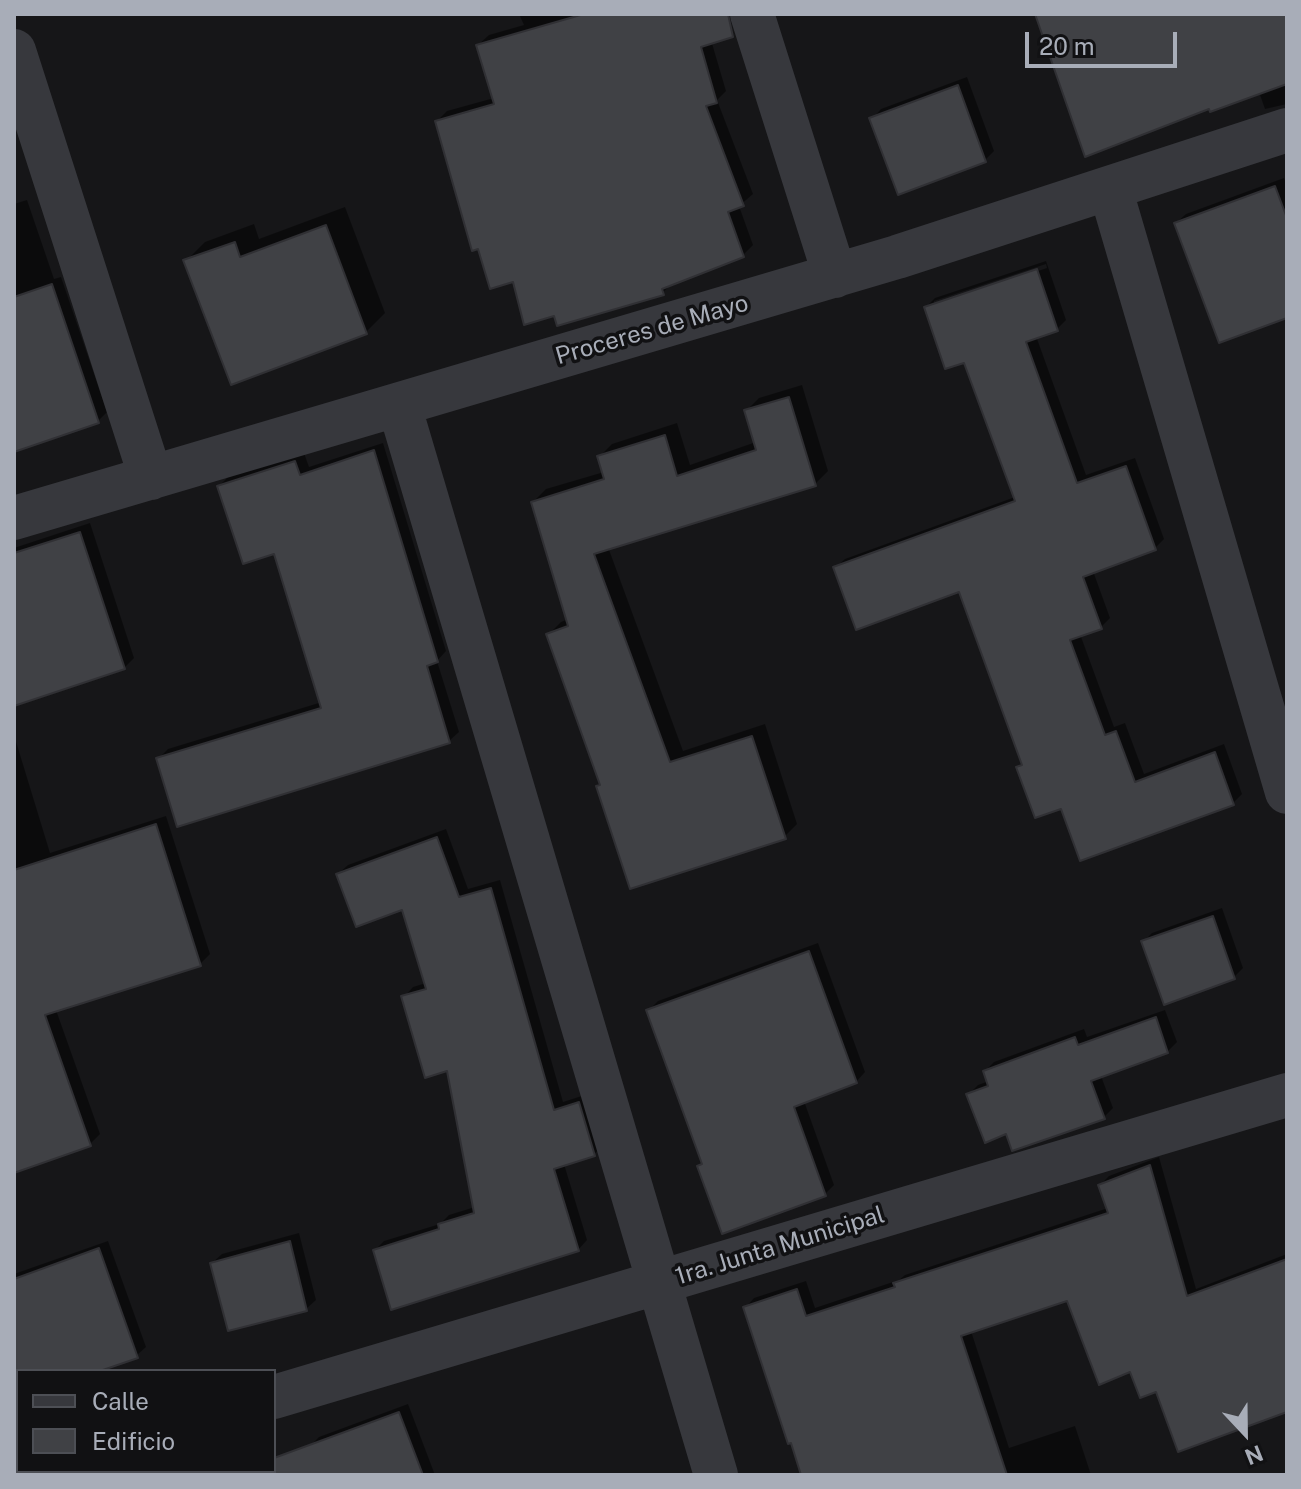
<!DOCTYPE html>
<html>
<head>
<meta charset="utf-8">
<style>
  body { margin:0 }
  #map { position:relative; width:1301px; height:1489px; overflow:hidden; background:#161618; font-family:"Public Sans",sans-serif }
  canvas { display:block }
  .frame { position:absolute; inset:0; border:16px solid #a8adb8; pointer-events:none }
  .legend { position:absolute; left:16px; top:1369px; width:260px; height:104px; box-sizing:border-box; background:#111113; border:2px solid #4d4f55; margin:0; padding:10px 14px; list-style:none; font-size:24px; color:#a8adb8 }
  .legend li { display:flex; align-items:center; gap:16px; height:40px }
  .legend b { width:40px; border:2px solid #4d4f55 }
  .north { position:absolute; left:1205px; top:1393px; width:80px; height:80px; -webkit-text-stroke:6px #111113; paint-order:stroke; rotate:158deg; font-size:22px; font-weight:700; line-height:32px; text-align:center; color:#a8adb8 }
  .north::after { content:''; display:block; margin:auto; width:28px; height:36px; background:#a8adb8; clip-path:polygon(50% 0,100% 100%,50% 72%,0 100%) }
  .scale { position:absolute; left:1025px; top:32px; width:152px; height:36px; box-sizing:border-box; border:4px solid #a8adb8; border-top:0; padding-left:10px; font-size:24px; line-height:28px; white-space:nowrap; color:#a8adb8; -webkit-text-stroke:6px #111113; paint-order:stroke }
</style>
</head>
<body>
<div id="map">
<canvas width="1301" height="1489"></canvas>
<div class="frame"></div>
<ul class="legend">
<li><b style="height:10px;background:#37383d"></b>Calle</li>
<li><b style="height:22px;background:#404145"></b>Edificio</li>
</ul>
<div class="north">N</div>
<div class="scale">20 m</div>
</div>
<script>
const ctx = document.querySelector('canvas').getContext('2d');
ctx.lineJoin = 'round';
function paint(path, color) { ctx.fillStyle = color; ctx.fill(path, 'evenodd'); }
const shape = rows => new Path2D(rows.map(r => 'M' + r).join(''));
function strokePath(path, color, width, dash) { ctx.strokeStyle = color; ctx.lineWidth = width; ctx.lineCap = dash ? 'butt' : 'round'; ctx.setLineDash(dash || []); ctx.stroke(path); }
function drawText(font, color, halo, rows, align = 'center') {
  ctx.font = font + ' "Public Sans",sans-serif'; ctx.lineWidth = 7; ctx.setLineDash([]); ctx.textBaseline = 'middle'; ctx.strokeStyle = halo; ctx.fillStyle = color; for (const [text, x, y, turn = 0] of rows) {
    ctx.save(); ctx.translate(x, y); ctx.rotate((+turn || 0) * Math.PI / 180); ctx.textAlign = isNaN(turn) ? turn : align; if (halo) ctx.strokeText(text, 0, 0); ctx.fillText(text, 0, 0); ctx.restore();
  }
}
const shadow = shape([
  [519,14,715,14,711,40,726,91,717,100,753,194,739,206,753,245,743,255,674,282,662,293,556,313,514,280,480,246,437,121,447,111,494,98,478,45,489,35,524,25],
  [1036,14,1287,14,1287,104,1265,109,1259,92],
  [967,77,994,151,985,160,872,119,881,109],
  [1284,178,1287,186,1287,316,1176,223,1186,214],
  [27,200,54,279,61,277,107,412,98,421,14,425,14,204],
  [345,207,385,313,366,332,186,261,205,242,254,224,259,239],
  [1046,261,1066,320,1057,329,1036,336,1086,475,1135,458,1164,539,1155,548,1093,571,1110,618,1101,627,1080,634,1114,727,1125,723,1144,774,1224,744,1242,794,1233,803,1063,806,1019,767,1023,763,961,589,835,568,845,559,1015,497,965,360,926,307,935,298],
  [1046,264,1047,268,934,305,934,301],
  [802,385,828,471,815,484,608,547,683,751,765,724,797,824,784,837,602,784,548,635,561,622,568,619,533,502,546,489,604,472,599,457,612,444,677,423,690,465,756,442,746,411,759,398],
  [383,443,446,651,437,661,459,732,449,741,158,759,168,749,322,702,275,551,219,486,228,477,304,453,309,467],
  [90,523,134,658,124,668,14,704,14,548],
  [14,735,50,853,166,816,210,954,200,964,56,1010,100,1134,90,1144,14,1171],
  [446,829,468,889,500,880,563,1102,588,1094,604,1145,594,1154,564,1164,587,1240,578,1250,375,1250,384,1241,440,1224,449,1215,475,1207,449,1069,404,997,413,987,426,983,404,907,338,874,348,865],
  [1222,908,1243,968,1234,977,1143,942,1152,933],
  [818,943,865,1072,856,1082,804,1101,834,1185,825,1194,699,1166,703,1162,648,1011,658,1001],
  [1165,1010,1177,1042,1167,1052,1101,1076,1113,1108,1104,1117,1007,1132,969,1094,978,1085,989,1081,985,1071,994,1062,1084,1029,1087,1037],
  [1159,1157,1196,1289,1287,1254,1287,1416,1285,1411,1157,1390,1131,1370,1068,1299,971,1331,1009,1448,1075,1426,1091,1475,804,1475,745,1308,754,1298,806,1281,815,1308,899,1280,905,1275,1108,1208,1100,1185,1109,1176],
  [299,1233,316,1300,306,1309,212,1263,222,1254],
  [108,1241,146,1347,136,1356,94,1371,18,1371,18,1398,14,1399,14,1274],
  [408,1404,435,1475,320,1475,310,1446,319,1437]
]);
const building = shape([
  [584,14,728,14,733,37,701,47,717,103,706,106,744,206,728,212,744,257,662,289,664,295,557,326,554,316,524,325,513,282,490,289,478,249,472,251,435,121,494,104,476,45,584,14],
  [1035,14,1287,14,1287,84,1210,112,1209,109,1085,157,1035,14],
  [958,85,986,162,898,195,869,118,958,85],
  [1275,186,1287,218,1287,318,1219,343,1174,223,1275,186],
  [326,225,367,334,231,385,183,260,235,242,240,257,326,225],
  [1037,269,1058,331,1026,342,1077,483,1126,466,1156,550,1083,577,1102,629,1070,640,1105,735,1116,731,1135,782,1215,752,1234,805,1080,861,1061,809,1035,818,1016,767,1022,765,959,592,856,630,833,567,1015,501,964,363,945,369,924,307,1037,269],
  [52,284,99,423,14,452,14,297,52,284],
  [789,397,816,486,594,554,670,762,752,736,786,839,630,889,596,786,600,785,546,634,568,626,531,502,604,479,597,456,665,435,677,476,756,450,744,410,789,397],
  [374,450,438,662,427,666,450,743,177,827,156,758,321,708,274,554,243,564,217,486,295,461,300,475,374,450],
  [80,532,125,669,14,706,14,553,80,532],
  [156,824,201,966,45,1015,91,1146,14,1173,14,870,156,824],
  [437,837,459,897,491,888,554,1110,579,1102,595,1156,554,1169,579,1251,391,1310,373,1250,439,1229,438,1224,474,1213,447,1071,425,1078,401,996,426,989,402,910,356,927,336,874,437,837],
  [1213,916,1235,979,1164,1005,1141,941,1213,916],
  [809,951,857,1083,794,1107,826,1196,722,1234,697,1166,702,1164,646,1010,809,951],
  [1156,1017,1168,1053,1091,1081,1105,1119,1012,1151,1006,1134,985,1143,966,1094,988,1086,983,1071,1075,1037,1078,1045,1156,1017],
  [1150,1165,1187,1296,1287,1259,1287,1412,1178,1452,1156,1392,1140,1398,1130,1372,1099,1385,1067,1301,961,1336,1007,1475,801,1475,791,1443,788,1444,743,1307,797,1289,806,1316,895,1287,893,1283,1108,1213,1098,1185,1150,1165],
  [290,1241,307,1311,228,1331,210,1263,290,1241],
  [99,1248,138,1358,100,1371,14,1371,14,1279,99,1248],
  [399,1412,423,1475,242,1475,241,1471,274,1471,274,1458,399,1412]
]);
const street = shape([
  [752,14,835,276],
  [14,51,151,478],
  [1110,188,1287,792],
  [399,405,716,1475],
  [14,518,897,257,1287,130],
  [274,1397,1287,1095],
  [14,1474,24,1471]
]);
const streetNames = [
  ["Proceres de Mayo",652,330,-16],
  ["1ra. Junta Municipal",780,1246,-17]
];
paint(shadow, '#0007');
paint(building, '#404145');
strokePath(building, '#303034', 2);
strokePath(street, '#37383d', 44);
drawText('24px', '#a8adb8', '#111113', streetNames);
</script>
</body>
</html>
